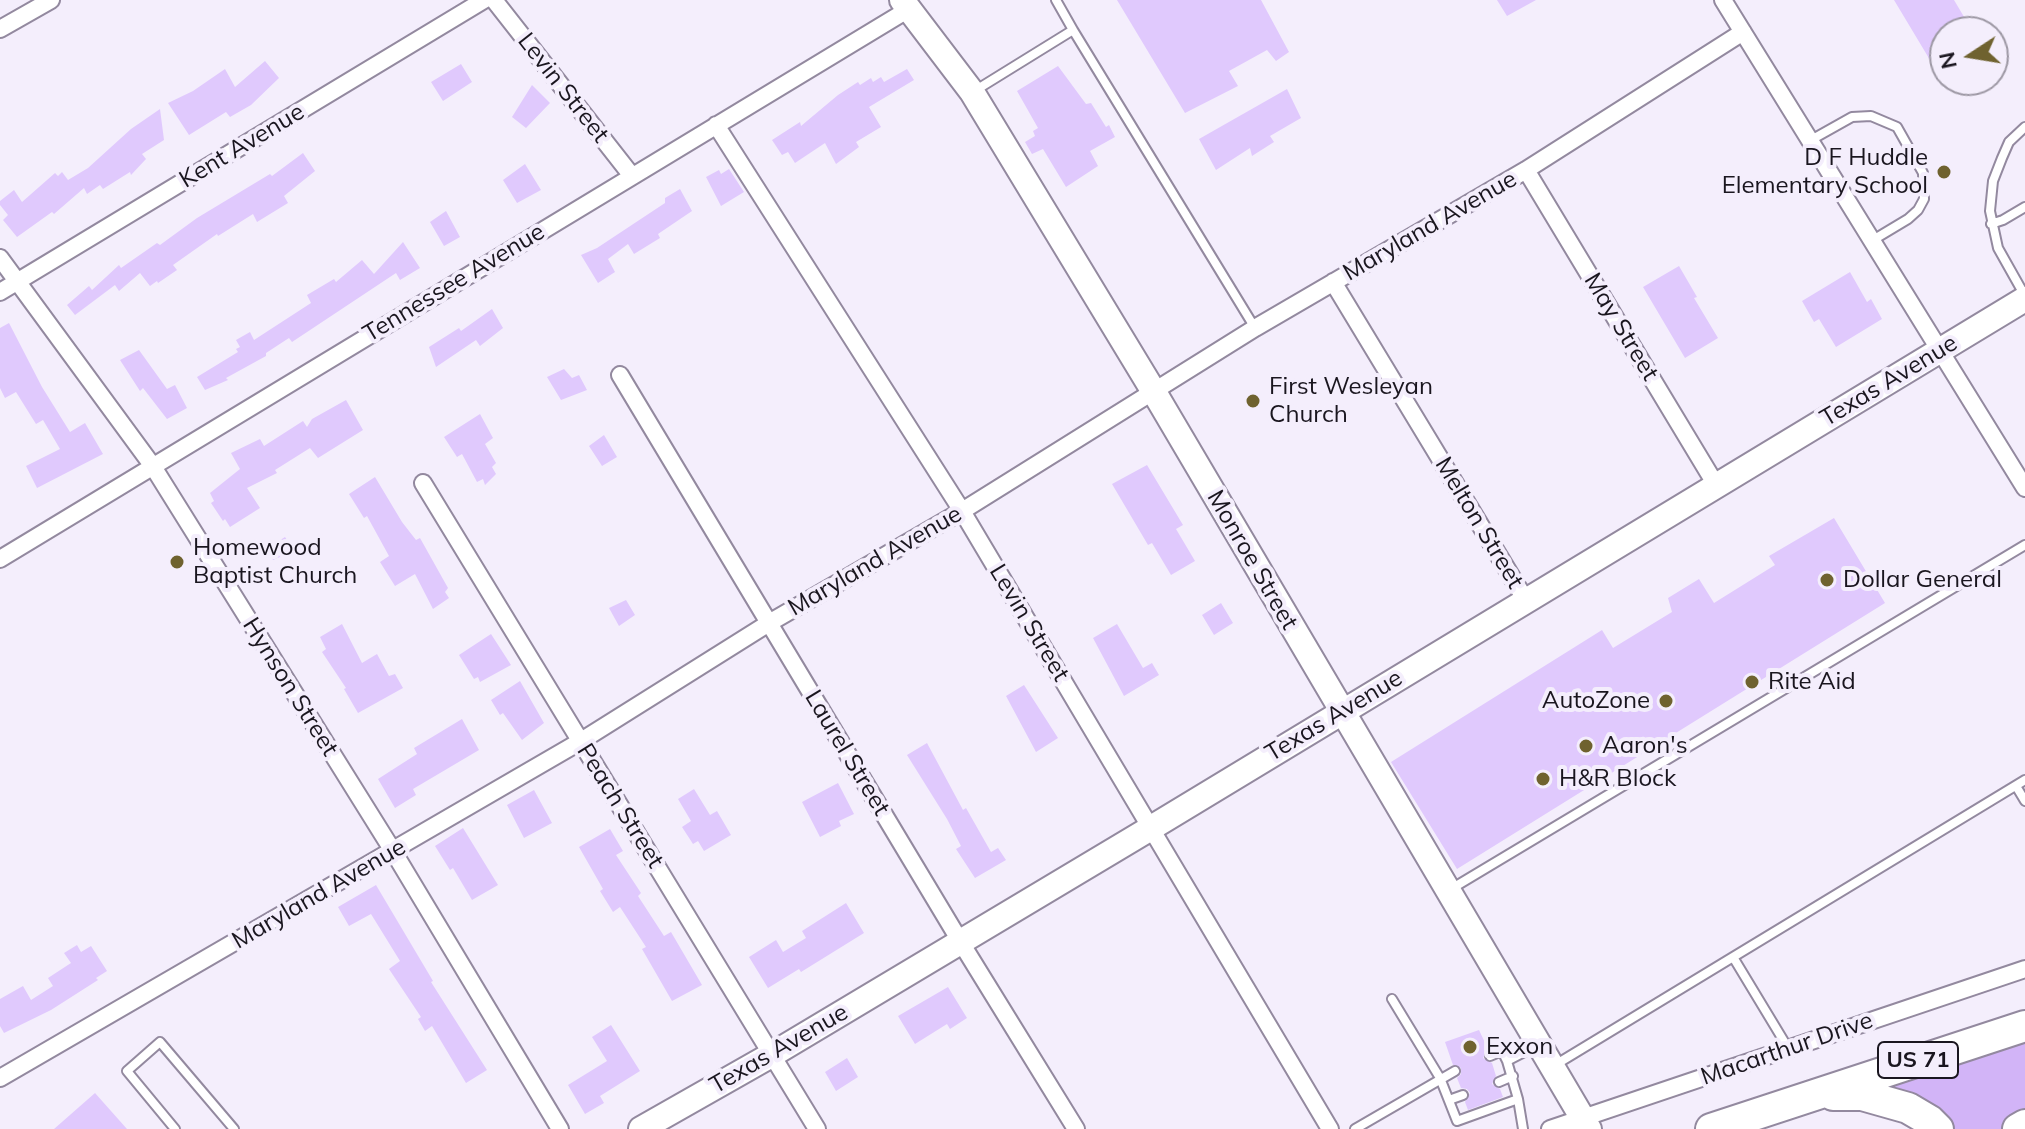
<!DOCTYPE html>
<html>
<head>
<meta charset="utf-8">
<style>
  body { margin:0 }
  #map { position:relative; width:2025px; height:1129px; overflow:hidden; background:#f4eefc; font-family:Mulish,sans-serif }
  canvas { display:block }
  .north { position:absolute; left:1929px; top:16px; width:80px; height:80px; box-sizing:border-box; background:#f4eefc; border:2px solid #9d98a4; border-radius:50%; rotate:258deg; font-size:22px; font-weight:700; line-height:32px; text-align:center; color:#1a161f }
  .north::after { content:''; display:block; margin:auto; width:28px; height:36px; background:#6f622f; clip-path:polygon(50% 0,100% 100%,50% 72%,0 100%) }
</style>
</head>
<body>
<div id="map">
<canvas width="2025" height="1129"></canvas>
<div class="north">N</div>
</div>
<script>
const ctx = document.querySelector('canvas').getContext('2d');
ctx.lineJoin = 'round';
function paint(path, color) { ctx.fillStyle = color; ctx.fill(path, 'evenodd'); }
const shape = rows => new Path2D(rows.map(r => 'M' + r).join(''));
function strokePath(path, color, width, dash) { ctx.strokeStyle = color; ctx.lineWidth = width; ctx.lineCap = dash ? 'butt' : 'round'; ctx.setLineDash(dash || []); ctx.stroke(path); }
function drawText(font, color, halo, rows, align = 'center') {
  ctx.font = font + ' Mulish,sans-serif'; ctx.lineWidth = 8; ctx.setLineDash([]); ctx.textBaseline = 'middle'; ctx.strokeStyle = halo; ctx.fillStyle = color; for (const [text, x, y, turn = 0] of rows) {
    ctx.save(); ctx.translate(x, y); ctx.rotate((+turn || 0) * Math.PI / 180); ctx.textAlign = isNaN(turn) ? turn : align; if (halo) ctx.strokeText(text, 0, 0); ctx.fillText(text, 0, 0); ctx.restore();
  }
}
const green = shape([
  [2025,1039,2025,1117,2005,1129,1947,1129,1883,1090]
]);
const building = shape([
  [1117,0,1261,0,1289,52,1276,61,1267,50,1229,71,1238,86,1185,113],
  [1497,0,1536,0,1507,16],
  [1894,0,1954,0,1973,32,1945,32,1945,85],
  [265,61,279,78,251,105,230,117,226,112,189,135,168,103,193,91,225,69,235,87],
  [461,64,472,82,443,101,431,82],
  [1058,66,1086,104,1091,103,1106,127,1109,125,1115,137,1090,151,1098,166,1066,187,1043,149,1032,154,1025,142,1035,136,1033,131,1038,128,1017,91],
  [907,69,914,80,869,107,881,127,856,142,859,147,836,164,825,143,795,163,788,152,782,155,772,140,800,122,801,126,838,95,858,82,860,85,871,78,873,82,881,77,884,82],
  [532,85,550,103,526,128,512,117],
  [1287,89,1301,118,1270,136,1274,142,1252,156,1250,148,1216,170,1199,139],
  [160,109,164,140,142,154,146,159,131,175,130,172,103,189,100,185,87,194,84,188,54,214,52,212,17,237,3,220,8,215,0,205,0,201,14,190,22,202,55,173,58,176,62,172,68,180,88,168,131,129],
  [303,153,315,171,284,196,288,203,257,222,253,214,218,236,217,234,173,265,177,270,158,283,157,281,150,286,140,273,119,291,115,285,75,315,67,305,89,286,92,290,119,265,121,268,157,243,160,245,197,218,270,174,272,176],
  [525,164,541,190,517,203,503,180],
  [729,169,744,192,721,206,706,177,719,170,721,174],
  [680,189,692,211,658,234,660,238,634,254,628,244,608,259,615,272,598,283,581,255,597,248,665,203,665,198],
  [446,211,460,237,444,246,430,222],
  [403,242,420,268,400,280,396,273,292,342,289,338,266,353,266,356,226,378,228,380,205,390,197,377,238,352,236,349,240,347,236,340,250,332,254,340,311,303,307,295,334,279,336,282,362,260,374,274],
  [1679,266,1697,297,1694,298,1718,338,1685,358,1643,287],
  [1850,272,1867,302,1871,299,1882,319,1836,347,1819,319,1814,322,1802,301],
  [492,309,503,328,480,346,476,340,436,367,429,347,459,328,461,331],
  [9,323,42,387,70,432,85,423,103,454,37,488,26,466,60,449,43,420,36,424,16,392,5,398,0,388,0,328],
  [139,350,167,389,175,385,187,408,167,419,143,388,140,391,120,360],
  [564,369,572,378,579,375,587,390,561,400,547,377],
  [346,400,363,430,318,458,310,448,275,470,277,473,247,488,260,508,230,527,225,519,223,521,211,503,214,501,210,493,240,469,231,453,260,439,264,446,303,421,307,427,312,419],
  [480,414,493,438,485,444,496,463,492,467,496,474,485,485,483,479,477,482,462,454,457,457,444,437],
  [604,435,617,457,602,466,589,446],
  [1147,465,1183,525,1176,529,1195,561,1171,575,1152,543,1148,545,1112,484],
  [375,477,402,522,416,540,420,538,448,588,445,592,449,598,433,609,415,574,395,586,380,562,389,556,367,516,364,518,349,494],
  [1834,518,1885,603,1457,869,1391,762,1602,630,1613,648,1672,612,1668,598,1699,579,1714,603,1775,565,1769,556],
  [285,537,294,551,273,560,268,548],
  [626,600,635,615,619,626,609,608],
  [1221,603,1233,623,1214,635,1202,615],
  [342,624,362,663,377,654,389,676,395,674,403,688,358,713,344,689,346,688,322,652,326,649,320,637],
  [1117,624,1143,668,1152,663,1159,675,1124,696,1093,638],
  [491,634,511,665,480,682,478,677,474,679,459,655],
  [520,681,544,723,522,740,503,713,500,715,491,700],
  [1024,685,1058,738,1036,752,1006,696],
  [462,719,479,750,413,789,416,795,395,808,378,779,417,754,414,748],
  [927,743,963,810,966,808,991,852,998,848,1006,860,975,878,956,849,961,846,947,819,907,755],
  [838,783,854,814,839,821,841,826,820,837,802,802],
  [694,789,710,815,717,811,731,835,704,851,698,841,693,844,682,827,691,821,678,799],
  [534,790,552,823,524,838,507,805],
  [463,828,498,885,472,900,453,868,450,870,435,846],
  [610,829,623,851,616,855,641,893,638,896,664,936,671,932,702,985,672,1001,642,949,646,947,620,907,613,912,600,891,603,889,579,847],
  [376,885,433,981,431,982,487,1070,466,1083,432,1026,425,1031,418,1019,421,1017,389,969,400,961,371,914,349,926,338,907],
  [846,903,864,933,801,972,799,969,768,988,749,957,776,940,783,952,806,938,802,931],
  [77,945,81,952,91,946,107,971,96,978,98,980,51,1010,4,1033,0,1026,0,999,23,986,31,1000,53,986,48,978,71,963,64,953],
  [948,987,967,1018,950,1029,947,1024,915,1044,898,1016],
  [611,1025,640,1071,600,1096,604,1103,585,1114,568,1085,607,1061,592,1037],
  [1479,1030,1488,1049,1483,1058,1492,1063,1496,1076,1492,1084,1500,1089,1503,1097,1468,1110,1465,1102,1470,1093,1467,1089,1461,1088,1457,1078,1461,1074,1461,1068,1453,1065,1445,1042],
  [847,1058,858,1077,836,1091,825,1072],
  [95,1093,127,1129,54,1129]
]);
const lane = shape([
  [1056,0,1073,30],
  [976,90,1073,30,1255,328],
  [2025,127,2009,142,2002,158,1993,181,1990,211,1998,248,2025,296],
  [1811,140,1852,117,1871,116,1897,127,1923,173,1924,199,1918,210,1908,219,1873,240],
  [1991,224,2003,220,2025,207],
  [2016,786,2025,801],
  [1451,889,2025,545],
  [1733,957,1788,1048],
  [1392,999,1440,1078,1457,1121,1518,1099,1507,1061,1538,1045],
  [1490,1056,1502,1051,1507,1061],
  [1555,1065,2025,780],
  [1499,1082,1513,1076],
  [1518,1099,1523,1129],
  [1449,1100,1463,1095],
  [175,1129,127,1071,160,1042,234,1129],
  [1355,1129,1455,1071]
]);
const street = shape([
  [494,0,632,176],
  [1723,0,2025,488],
  [0,29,51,0],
  [716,125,962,511,1330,1129],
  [1526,170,1716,485],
  [0,258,152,465,393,851,560,1129],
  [1333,282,1525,599],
  [0,292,484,0],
  [620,375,960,941,1076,1129],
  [423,483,817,1129],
  [0,559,909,9],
  [0,1078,581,741,769,623,962,511,1255,328,1526,170,1743,32],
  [1550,1129,2025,969]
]);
const secondary = shape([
  [902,0,972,92,1154,392,1589,1129],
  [641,1129,773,1054,1151,828,2025,299]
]);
const highway = shape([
  [1833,1095,1862,1095,1908,1108,1930,1121,1938,1129],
  [1711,1129,2025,1026],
  [2018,1129,2025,1125]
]);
const markers = [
  [1944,172,8,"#6f622f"],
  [1253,401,8,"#6f622f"],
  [177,562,8,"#6f622f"],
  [1827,580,8,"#6f622f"],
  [1752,682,8,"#6f622f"],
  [1666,701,8,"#6f622f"],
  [1586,746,8,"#6f622f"],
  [1543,779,8,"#6f622f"],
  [1470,1047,8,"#6f622f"]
];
const shields = [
  [1918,1060,80]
];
const shieldNames = [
  ["US 71",1918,1060]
];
const streetNames = [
  ["Levin Street",563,88,52],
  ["Kent Avenue",242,146,-31],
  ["Maryland Avenue",1430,226,-30],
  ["Tennessee Avenue",454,283,-31],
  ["May Street",1621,327,59],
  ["Texas Avenue",1889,381,-31],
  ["Melton Street",1479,523,59],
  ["Monroe Street",1252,560,60],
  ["Maryland Avenue",875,561,-30],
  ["Levin Street",1029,623,59],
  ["Hynson Street",290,687,58],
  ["Texas Avenue",1334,716,-31],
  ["Laurel Street",847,753,59],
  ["Peach Street",620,806,58],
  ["Maryland Avenue",319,894,-30],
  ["Texas Avenue",779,1049,-30],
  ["Macarthur Drive",1787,1049,-19]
];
const poiNames = [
  ["D F Huddle",1928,158,"right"],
  ["Elementary School",1928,186,"right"],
  ["First Wesleyan",1269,387],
  ["Church",1269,415],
  ["Homewood",193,548],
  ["Baptist Church",193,576],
  ["Dollar General",1843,580],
  ["Rite Aid",1768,682],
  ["AutoZone",1650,701,"right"],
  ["Aaron's",1602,746],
  ["H&R Block",1559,779],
  ["Exxon",1486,1047]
];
paint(green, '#d2b4f7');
paint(building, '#e0c9fd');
strokePath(lane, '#93899f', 12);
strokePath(street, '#93899f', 20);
strokePath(secondary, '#93899f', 28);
strokePath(highway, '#93899f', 34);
strokePath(lane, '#fff', 8);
strokePath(street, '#fff', 16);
strokePath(secondary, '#fff', 24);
strokePath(highway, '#fff', 30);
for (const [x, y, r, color] of markers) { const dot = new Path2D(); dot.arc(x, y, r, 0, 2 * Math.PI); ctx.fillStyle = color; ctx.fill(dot); strokePath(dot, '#f4eefc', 3); }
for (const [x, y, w] of shields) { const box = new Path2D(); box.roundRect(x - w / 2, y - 18, w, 36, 6); ctx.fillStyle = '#f4eefc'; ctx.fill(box); strokePath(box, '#1a161f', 2); }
drawText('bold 22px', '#1a161f', null, shieldNames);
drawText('24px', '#1a161f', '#f4eefc', streetNames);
drawText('24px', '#1a161f', '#f4eefc', poiNames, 'left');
</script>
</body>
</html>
